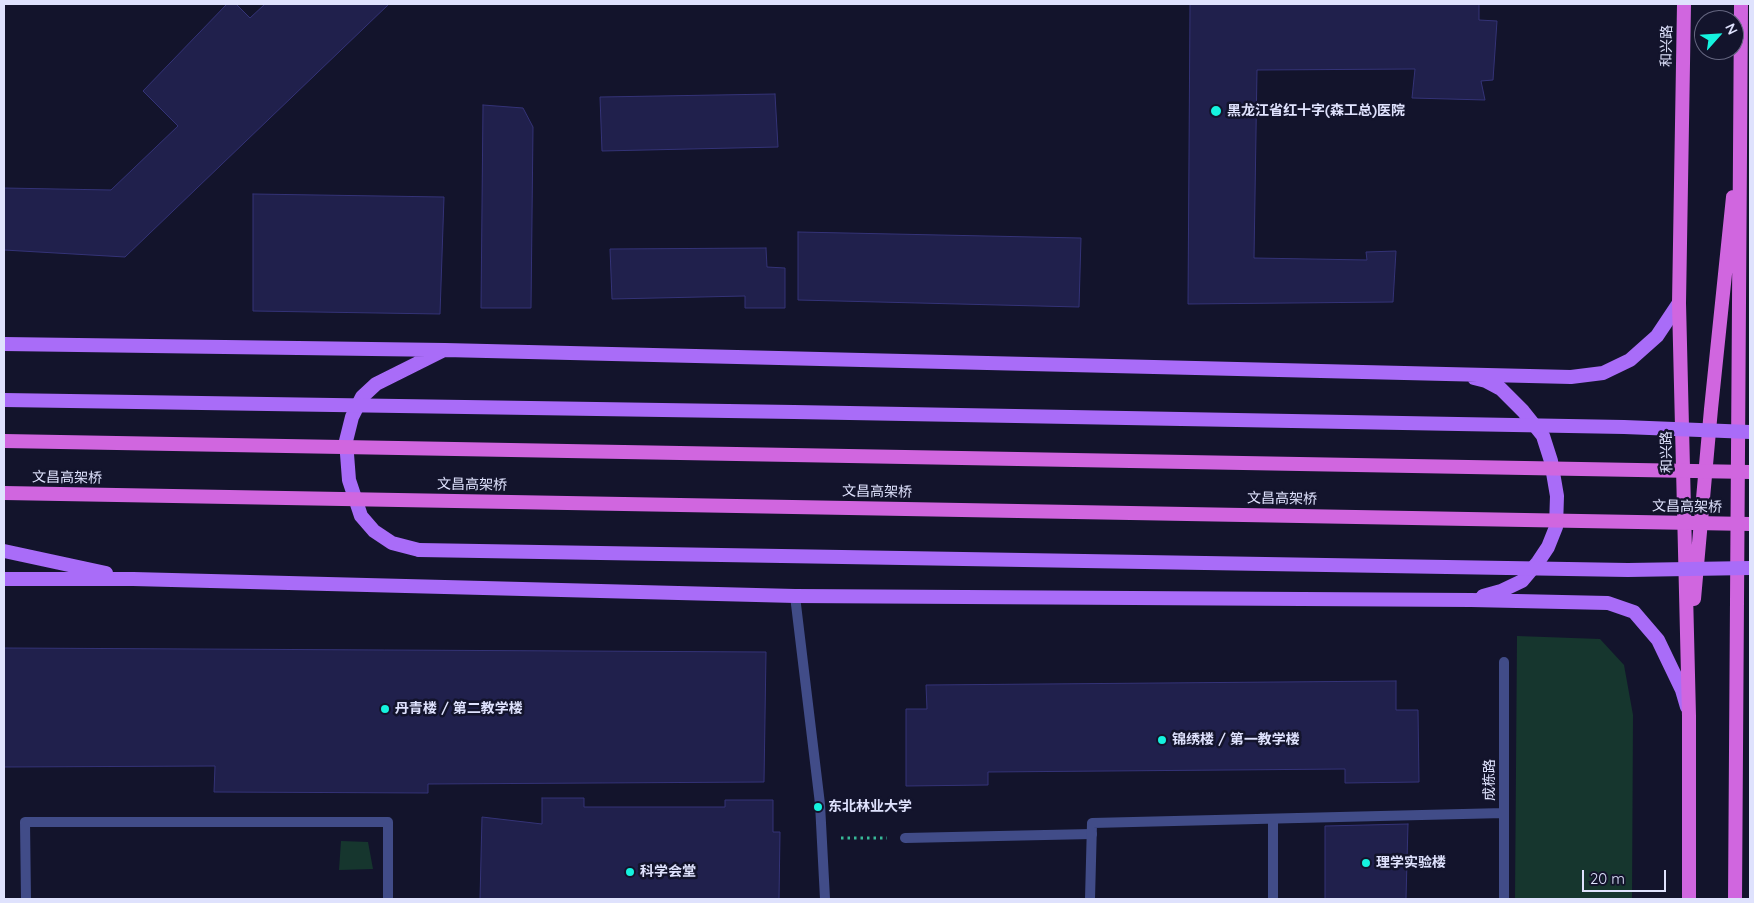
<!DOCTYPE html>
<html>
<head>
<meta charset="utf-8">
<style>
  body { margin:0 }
  #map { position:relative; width:1754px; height:903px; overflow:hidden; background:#13142c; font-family:Quicksand,sans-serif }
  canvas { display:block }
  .frame { position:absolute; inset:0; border:5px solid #dfe2fd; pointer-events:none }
  .north { position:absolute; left:1694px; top:10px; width:50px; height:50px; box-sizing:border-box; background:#13142c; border:1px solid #656680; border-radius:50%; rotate:64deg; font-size:14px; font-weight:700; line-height:20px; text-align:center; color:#dfe2fd }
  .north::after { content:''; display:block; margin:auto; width:18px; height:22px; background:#15f3df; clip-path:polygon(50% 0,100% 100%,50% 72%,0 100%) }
  .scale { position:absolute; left:1582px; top:870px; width:84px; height:22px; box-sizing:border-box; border:2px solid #dfe2fd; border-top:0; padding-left:6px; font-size:15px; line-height:18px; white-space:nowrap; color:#dfe2fd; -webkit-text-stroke:4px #13142c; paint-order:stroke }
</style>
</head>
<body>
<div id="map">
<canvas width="1754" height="903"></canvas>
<div class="frame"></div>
<div class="north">N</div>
<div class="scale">20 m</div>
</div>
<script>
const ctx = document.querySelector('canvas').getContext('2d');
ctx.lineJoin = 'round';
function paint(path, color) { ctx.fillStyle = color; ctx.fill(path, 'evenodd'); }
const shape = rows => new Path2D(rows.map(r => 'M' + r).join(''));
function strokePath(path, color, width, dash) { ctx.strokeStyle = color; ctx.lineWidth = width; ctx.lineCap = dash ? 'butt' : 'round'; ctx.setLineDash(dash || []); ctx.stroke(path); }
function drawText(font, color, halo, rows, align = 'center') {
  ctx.font = font + ' Quicksand,"Noto Sans SC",sans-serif'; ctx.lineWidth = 5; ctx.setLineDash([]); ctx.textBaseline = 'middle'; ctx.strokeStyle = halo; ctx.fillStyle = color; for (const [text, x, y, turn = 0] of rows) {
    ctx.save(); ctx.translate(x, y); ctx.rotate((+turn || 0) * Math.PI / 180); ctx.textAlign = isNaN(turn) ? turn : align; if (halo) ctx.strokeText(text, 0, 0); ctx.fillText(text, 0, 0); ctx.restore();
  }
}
const green = shape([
  [1517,636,1600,639,1624,665,1633,715,1632,899,1515,899],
  [341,841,368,842,373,869,339,870]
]);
const building = shape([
  [227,4,236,4,250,18,265,4,389,4,125,257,4,250,4,188,111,190,178,126,143,91,227,4],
  [1190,4,1479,4,1479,20,1497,21,1493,80,1481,81,1485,100,1412,98,1415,69,1257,70,1254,258,1367,260,1366,252,1396,251,1393,302,1188,304,1190,4],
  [775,94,778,147,602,151,600,97,775,94],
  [483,105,523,108,533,127,531,308,481,308,483,105],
  [253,194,444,197,440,314,253,311,253,194],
  [798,232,1081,238,1079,307,798,300,798,232],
  [766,248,767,267,785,268,785,308,745,308,745,296,612,299,610,249,766,248],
  [4,648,766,652,764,782,428,784,428,793,214,792,215,766,4,767,4,648],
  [1396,681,1396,710,1418,710,1419,782,1345,783,1345,769,988,772,988,785,906,786,906,709,927,709,926,685,1396,681],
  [542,798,584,798,584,807,725,807,725,800,773,800,773,832,780,832,779,899,480,899,482,817,542,824,542,798],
  [1408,824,1406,899,1325,899,1325,826,1408,824]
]);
const path = shape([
  [841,838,887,838]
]);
const pedestrian = shape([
  [905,838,1092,834]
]);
const minor = shape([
  [795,596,820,804,825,899],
  [26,899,25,822,388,822,388,899],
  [1090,899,1092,823,1504,813],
  [1273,899,1273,819],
  [1504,899,1504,662]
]);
const primary = shape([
  [4,344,445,350,1571,377,1603,373,1630,360,1657,336,1679,303],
  [1474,378,1486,381,1501,389,1523,411,1543,436,1551,461,1557,496,1556,527,1548,547,1538,562,1522,581,1501,591,1483,596],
  [419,550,392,543,374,531,361,516,349,480,346,441,352,417,362,397,376,384,442,351],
  [4,551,106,573],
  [4,579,133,579,795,596,1471,600,1608,603,1634,612,1658,640,1682,690,1687,707]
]);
const trunk = shape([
  [1684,4,1679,303,1689,716,1689,899],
  [1694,599,1711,409,1733,197],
  [1735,899,1741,4]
]);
const primaryBridge = shape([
  [4,400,794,412,1624,427,1750,432],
  [419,550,1628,570,1750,568]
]);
const trunkBridge = shape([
  [4,441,1750,472],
  [4,493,1750,524]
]);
const markers = [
  [1216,111,6,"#15f3df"],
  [385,709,5,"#15f3df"],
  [1162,740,5,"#15f3df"],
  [818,807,5,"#15f3df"],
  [1366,863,5,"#15f3df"],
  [630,872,5,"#15f3df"]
];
const streetNames = [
  ["和兴路",1667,46,-89],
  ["和兴路",1667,452,-91],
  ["文昌高架桥",67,478,1],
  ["文昌高架桥",472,485,1],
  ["文昌高架桥",877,492,1],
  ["文昌高架桥",1282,499,1],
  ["文昌高架桥",1687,507,1],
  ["成栋路",1490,780,-90]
];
const poiNames = [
  ["黑龙江省红十字(森工总)医院",1227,111],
  ["丹青楼 / 第二教学楼",395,709],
  ["锦绣楼 / 第一教学楼",1172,740],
  ["东北林业大学",828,807],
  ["理学实验楼",1376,863],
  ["科学会堂",640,872]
];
paint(green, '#16362e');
paint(building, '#20204c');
strokePath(building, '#343377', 1);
strokePath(path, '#38b998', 3, [2.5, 4]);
strokePath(pedestrian, '#414c88', 10);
strokePath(minor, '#414c88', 10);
strokePath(primary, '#a96cf8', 14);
strokePath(trunk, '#d066df', 14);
strokePath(primaryBridge, '#a96cf8', 14);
strokePath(trunkBridge, '#d066df', 14);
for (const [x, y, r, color] of markers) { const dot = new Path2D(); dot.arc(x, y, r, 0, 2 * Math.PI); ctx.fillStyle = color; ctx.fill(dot); strokePath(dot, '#13142c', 2); }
drawText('14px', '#dfe2fd', '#13142c', streetNames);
drawText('bold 14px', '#dfe2fd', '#13142c', poiNames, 'left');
</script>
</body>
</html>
